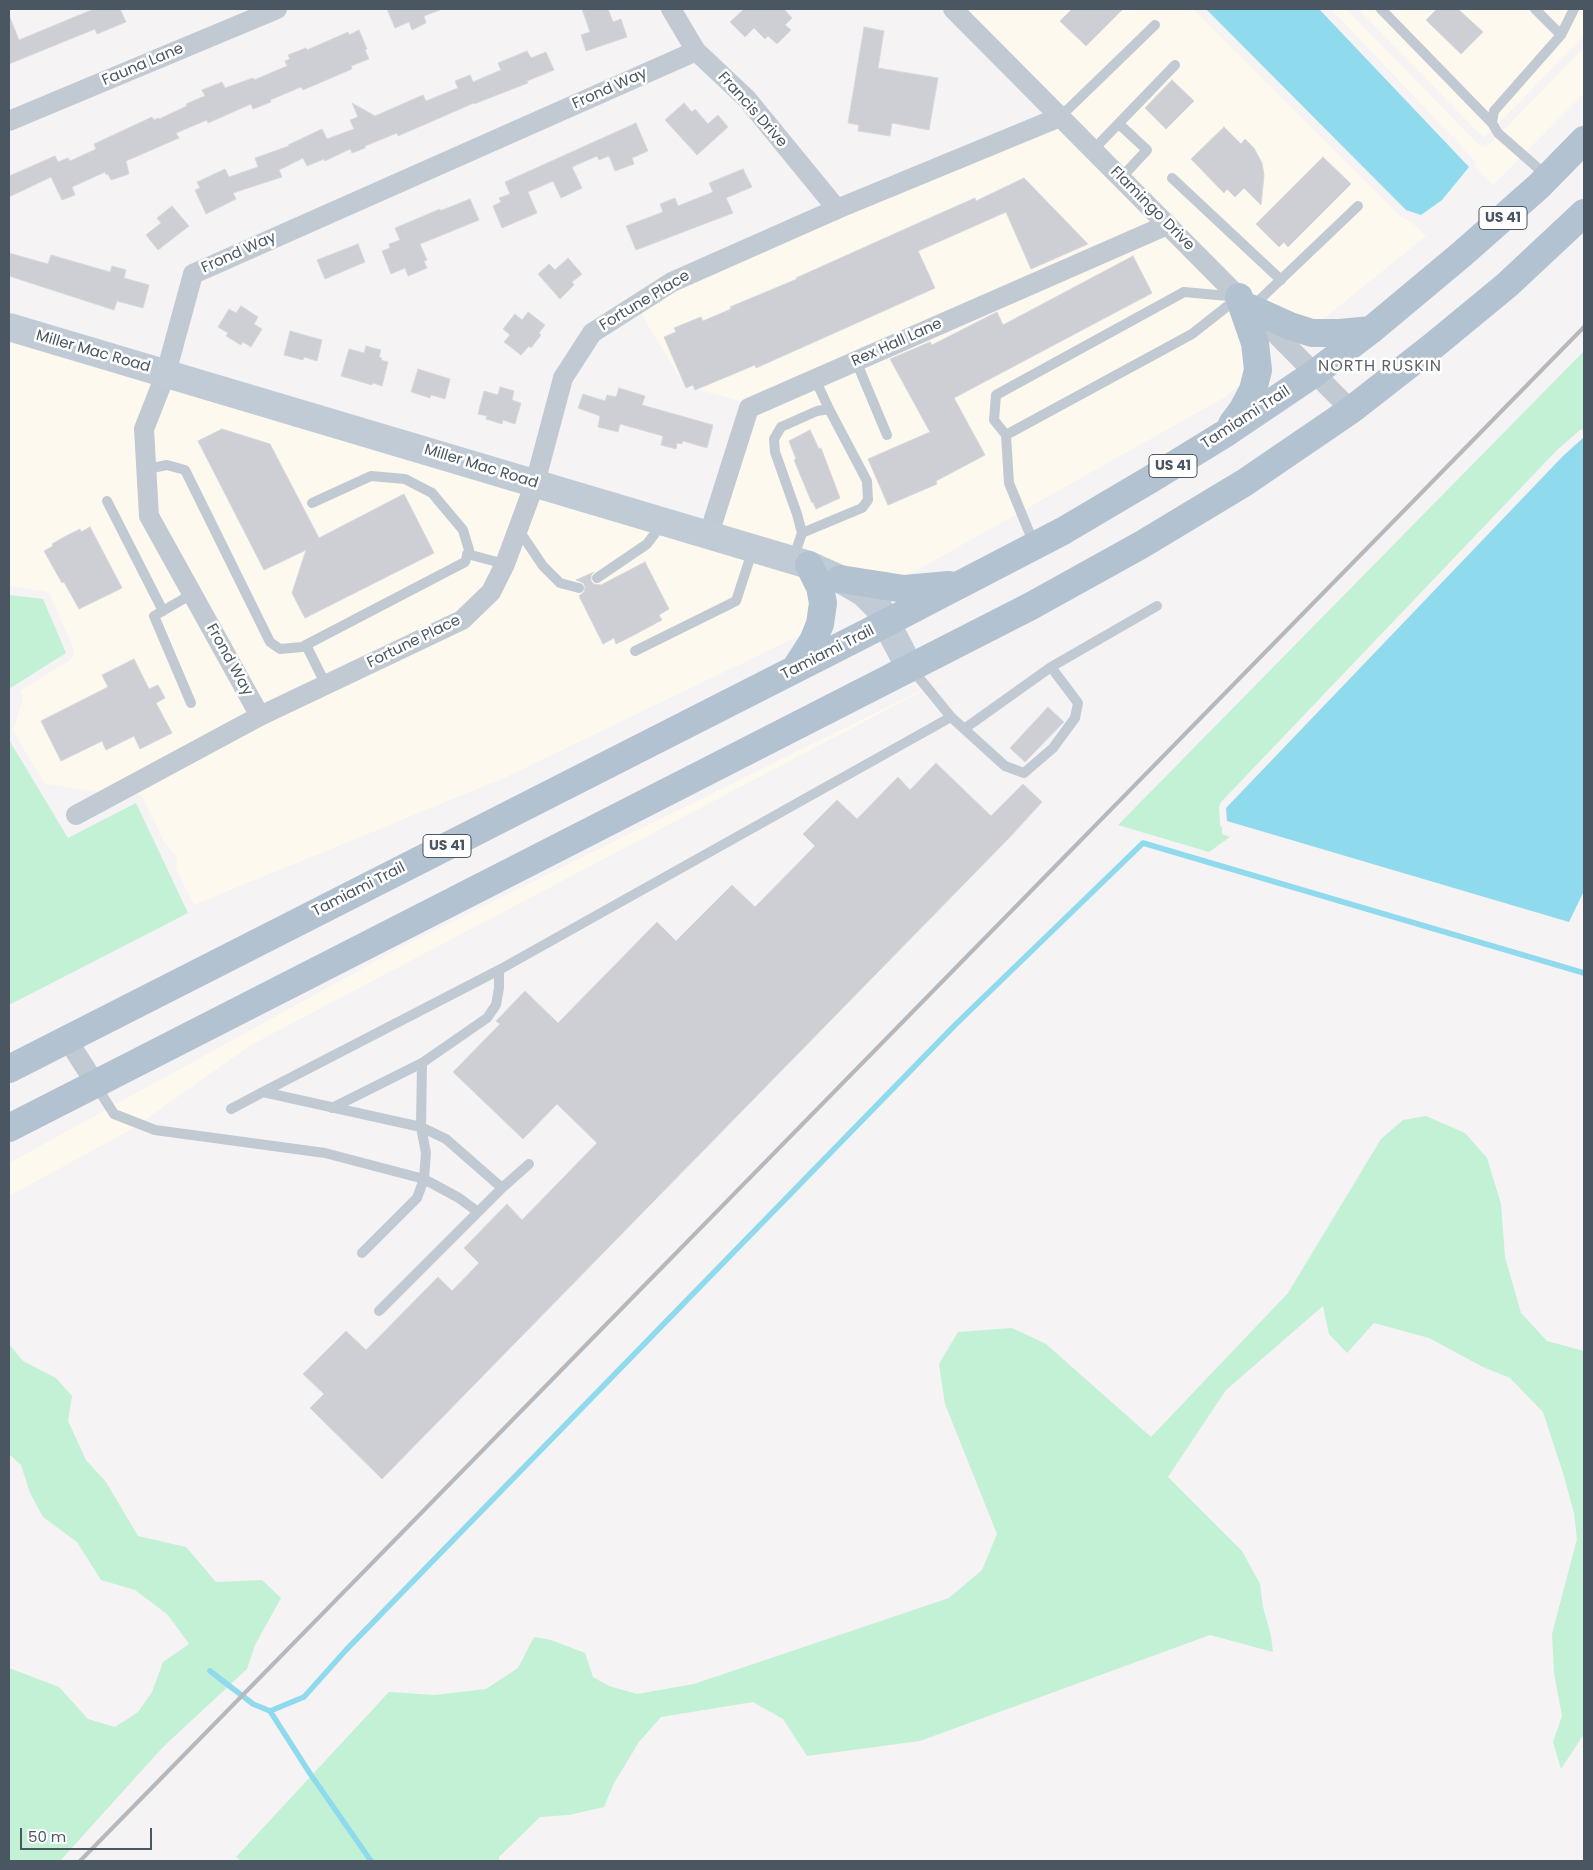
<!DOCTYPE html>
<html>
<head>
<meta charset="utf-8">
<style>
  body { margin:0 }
  #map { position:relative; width:1593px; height:1870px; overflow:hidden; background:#f5f3f3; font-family:Poppins,sans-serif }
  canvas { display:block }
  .frame { position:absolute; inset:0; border:10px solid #4a5661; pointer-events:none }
  .scale { position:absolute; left:20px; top:1828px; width:132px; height:22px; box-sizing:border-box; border:2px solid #4a5661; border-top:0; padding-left:6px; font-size:15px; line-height:18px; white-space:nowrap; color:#4a5661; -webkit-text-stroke:4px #fff; paint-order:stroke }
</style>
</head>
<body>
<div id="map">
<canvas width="1593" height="1870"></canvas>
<div class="frame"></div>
<div class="scale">50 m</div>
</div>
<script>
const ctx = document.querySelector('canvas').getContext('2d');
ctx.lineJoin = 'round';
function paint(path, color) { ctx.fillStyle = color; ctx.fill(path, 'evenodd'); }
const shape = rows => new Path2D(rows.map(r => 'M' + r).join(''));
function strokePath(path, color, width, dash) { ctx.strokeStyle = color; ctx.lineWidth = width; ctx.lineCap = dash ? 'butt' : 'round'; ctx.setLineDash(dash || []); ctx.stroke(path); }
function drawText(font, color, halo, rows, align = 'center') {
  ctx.font = font + ' Poppins,sans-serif'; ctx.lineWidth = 5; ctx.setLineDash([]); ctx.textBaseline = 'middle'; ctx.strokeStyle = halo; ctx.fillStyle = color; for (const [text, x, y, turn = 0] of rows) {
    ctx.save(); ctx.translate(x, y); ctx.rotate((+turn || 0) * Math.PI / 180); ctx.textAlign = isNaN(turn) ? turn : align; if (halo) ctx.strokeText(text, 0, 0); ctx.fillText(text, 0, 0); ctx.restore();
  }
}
const commercial = shape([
  [967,9,1193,9,1401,217,1410,221,1426,236,1318,323,1256,299,1247,291,1245,284,1242,285,1175,219,1173,212,1169,213,1069,111,1066,104,1063,105],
  [1331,9,1346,9,1479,145,1483,147,1489,145,1584,48,1584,93,1493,185,1476,168,1474,160],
  [1358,9,1584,9,1584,36,1484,138],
  [1058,128,1150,221,746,399,743,402,685,386,641,314,675,291,834,221,836,223,842,217],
  [1165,237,1232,304,1246,346,1246,380,1225,397,903,578,843,569,816,557,813,551,808,554,721,527,756,416],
  [9,338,153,381,141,521,246,712,99,792,45,784,13,731,23,698,20,691,70,660,74,654,74,649,49,593,44,591,9,586],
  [170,386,522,490,496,560,484,585,457,611,264,703,158,512,154,430],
  [540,496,803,574,811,591,807,632,504,778,194,905,176,869,177,857,164,842,143,798,136,794,264,725,467,628],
  [966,668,251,1045,132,1129,9,1196,9,1163,407,944]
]);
const green = shape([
  [1584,351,1584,429,1580,430,1557,450,1221,802,1219,807,1220,825,1222,828,1222,834,1230,837,1209,852,1118,825],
  [9,595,43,599,66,653,9,689],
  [9,740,68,838,136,803,188,913,9,1005],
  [1426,1116,1465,1133,1487,1158,1501,1204,1505,1257,1521,1313,1547,1341,1584,1351,1584,1734,1561,1769,1553,1742,1562,1716,1554,1673,1552,1634,1577,1539,1574,1513,1563,1473,1543,1412,1510,1378,1483,1367,1429,1338,1374,1323,1347,1353,1329,1334,1323,1306,1226,1390,1168,1477,1242,1551,1260,1584,1263,1607,1271,1636,1273,1652,1210,1635,920,1741,807,1756,783,1719,753,1702,661,1717,639,1742,614,1783,604,1807,569,1815,540,1817,499,1857,499,1861,241,1861,236,1857,389,1692,435,1695,486,1689,518,1668,534,1637,551,1640,585,1653,593,1677,609,1686,637,1694,694,1684,949,1598,982,1570,997,1534,945,1404,939,1364,958,1332,1012,1328,1046,1344,1151,1437,1288,1293,1381,1139,1403,1120],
  [9,1344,23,1361,56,1378,72,1396,68,1421,86,1460,106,1482,138,1536,186,1547,216,1582,262,1580,281,1598,255,1645,247,1669,163,1747,60,1861,9,1861,9,1668,59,1687,88,1719,115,1727,138,1712,152,1692,163,1662,189,1644,168,1615,135,1590,101,1580,77,1542,43,1517,30,1493,21,1465,9,1454]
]);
const water = shape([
  [1206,9,1319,9,1469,167,1442,200,1421,215,1406,210],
  [1584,437,1584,891,1569,922,1227,821,1226,808,1563,456]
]);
const stream = shape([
  [210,1671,253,1704,270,1711,304,1697,346,1650,954,1026,1143,843,1584,973],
  [270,1711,309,1772,371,1861]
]);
const building = shape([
  [94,9,120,9,126,22,97,34,95,29,9,64,9,15,19,40,94,9],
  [387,9,440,9,440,10,424,16,426,23,412,30,409,22,395,28,387,9],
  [582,9,608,9,613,22,621,19,627,37,586,51,581,35,590,32,582,9],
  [744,9,784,9,792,18,785,25,791,30,777,44,768,36,765,39,754,28,745,37,730,22,744,9],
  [1072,9,1123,9,1086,46,1060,21,1072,9],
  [1437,9,1458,9,1483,32,1461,54,1426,20,1437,9],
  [864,27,884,31,878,68,938,78,929,130,892,123,890,136,858,131,859,125,848,123,864,27],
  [359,30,367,49,365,50,369,59,351,66,352,69,303,90,301,87,270,100,271,102,253,109,251,104,208,123,207,120,176,133,179,138,126,161,129,174,111,180,108,174,106,175,105,172,72,187,75,195,62,200,51,177,9,197,9,176,55,156,58,162,68,158,70,161,96,149,94,144,152,117,154,120,158,118,159,119,187,106,186,104,205,96,202,90,222,82,225,88,253,78,254,80,287,66,285,61,290,59,288,55,306,48,307,50,348,32,349,35,359,30],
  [527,51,531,58,546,52,554,70,527,81,528,83,474,104,474,103,398,136,397,133,365,146,365,148,352,153,350,149,325,161,324,159,307,166,303,158,279,170,282,177,233,193,236,199,206,214,195,190,200,188,197,182,225,169,229,177,258,167,255,158,289,146,288,145,322,129,327,139,354,129,350,120,358,117,352,103,375,116,423,95,426,101,458,88,455,81,470,75,473,82,501,70,498,63,527,51],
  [1172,80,1194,101,1166,129,1145,108,1172,80],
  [684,103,692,112,695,109,708,124,718,115,728,127,697,155,665,120,684,103],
  [636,123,648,151,632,158,634,164,615,171,609,156,599,160,597,156,572,167,582,188,561,198,553,181,528,192,537,213,502,228,493,206,501,202,499,198,510,194,505,182,636,123],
  [1224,127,1241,144,1245,139,1254,148,1262,163,1264,175,1261,205,1244,188,1235,197,1227,189,1224,193,1191,159,1224,127],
  [1323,157,1351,184,1288,247,1284,242,1279,247,1256,224,1323,157],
  [743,169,752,187,726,198,733,213,636,250,626,226,663,212,660,204,675,198,678,206,713,192,709,183,743,169],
  [1024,178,1088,244,1031,269,1006,212,918,251,935,288,756,368,755,365,695,390,693,385,686,388,664,337,676,332,674,328,701,317,703,321,731,309,730,307,797,279,796,278,923,221,975,198,976,201,1024,178],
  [470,199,479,220,420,244,427,260,424,261,427,268,408,276,405,268,391,274,382,251,390,248,389,244,400,240,395,228,440,209,440,211,470,199],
  [172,206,189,226,158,250,146,235,161,223,157,218,172,206],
  [358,244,365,262,325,279,317,260,358,244],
  [9,253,48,264,51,255,110,272,112,266,126,270,124,278,149,285,143,308,117,301,114,310,9,276,9,253],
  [1133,256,1152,293,954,398,985,455,936,481,937,484,888,505,868,459,930,432,890,359,930,342,932,345,997,312,1003,325,1133,256],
  [568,258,582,274,572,282,574,285,560,299,538,274,549,264,555,270,568,258],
  [241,306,258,317,254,324,262,329,251,347,243,342,241,345,226,336,228,333,218,327,229,309,236,313,241,306],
  [528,312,545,325,539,333,541,335,531,348,529,346,521,355,504,342,510,335,503,329,515,314,522,320,528,312],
  [290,331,322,340,317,361,304,357,303,360,284,355,290,331],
  [366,346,381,350,379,357,382,358,381,360,388,362,382,386,373,383,372,385,341,376,349,349,364,353,366,346],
  [418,369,450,379,445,399,431,395,430,398,411,392,418,369],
  [500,387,514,391,512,400,521,403,515,424,503,420,502,424,486,419,487,416,478,414,484,391,498,395,500,387],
  [619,388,645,396,642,405,713,425,707,448,683,441,682,444,677,443,676,449,661,445,663,436,620,424,618,432,598,427,600,416,578,408,583,394,605,401,607,395,616,397,619,388],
  [222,429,270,444,319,538,404,494,434,553,305,618,292,593,306,550,264,570,198,441,222,429],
  [810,430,819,449,821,448,840,498,816,509,813,502,812,503,794,460,796,459,789,441,810,430],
  [90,527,122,588,79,609,64,582,62,583,44,551,53,546,52,544,66,536,80,529,81,532,90,527],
  [645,562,669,609,659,615,662,620,632,636,616,644,614,638,603,644,579,596,584,592,585,586,583,583,576,580,594,572,591,575,591,581,594,584,601,585,645,562],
  [134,659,149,689,158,685,165,698,156,703,172,733,140,749,134,736,106,750,102,741,61,761,41,721,108,687,102,675,134,659],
  [1048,707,1064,722,1025,762,1010,748,1048,707],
  [936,763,991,816,1023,784,1042,802,1011,836,382,1479,310,1408,324,1394,303,1374,346,1331,366,1350,438,1277,452,1291,479,1263,464,1248,507,1204,522,1220,597,1143,557,1104,523,1139,453,1072,500,1024,496,1021,525,991,558,1023,657,922,676,941,732,885,755,907,815,846,803,834,837,800,857,819,898,777,910,790,936,763]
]);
const lane = shape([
  [1381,9,1492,123],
  [1535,9,1561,35,1574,9],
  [1060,117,1155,25],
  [1119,124,1147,150,1121,178],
  [1093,150,1175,65],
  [1548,177,1498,133,1492,123,1494,111,1561,35],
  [1172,178,1281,280],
  [1184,292,1239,297,1192,334,1006,435,994,420,996,395,1184,292],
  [1253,306,1358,206],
  [856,361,887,435],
  [815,379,829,409],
  [1006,435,1009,483,1034,544],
  [147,469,167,465,185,470,270,642,280,649,302,647,465,562,469,550,463,530,432,493,405,479,371,476,312,503],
  [107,501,163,611],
  [518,529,543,566,560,583,579,588],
  [467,554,505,564],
  [793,559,802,533,797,514,775,452,774,439,781,427,817,411,829,409,867,481,868,500,862,508,802,533],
  [597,578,647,544,662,524],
  [306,645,326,685],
  [635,651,736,601,753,549],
  [191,703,154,616,192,594],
  [951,717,1005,766,1024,773,1053,748,1075,718,1078,703,1051,667],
  [964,729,1051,667,1157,606],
  [95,1084,114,1114,155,1130,325,1153,424,1179,459,1198,478,1212],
  [332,1108,422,1063],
  [231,1109,263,1092],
  [502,1188,446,1139,421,1127,263,1092,499,970,951,717,911,668],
  [362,1253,417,1198,424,1179,426,1153,421,1127,422,1063,487,1018,496,1005,499,988,499,970],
  [379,1311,502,1188,529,1164]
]);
const street = shape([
  [671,9,696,51,747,99,837,209],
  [953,9,1351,410],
  [9,121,277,9],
  [709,534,749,408,1167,225],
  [260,716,149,516,144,429,166,373,193,274,696,51],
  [76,815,260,716,462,620,491,592,505,564,535,483,563,378,592,333,672,282,837,209,1060,117],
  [67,1039,95,1083]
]);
const secondary = shape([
  [9,327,809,565,840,579,864,593,878,607,910,668]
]);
const primary = shape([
  [1250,308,1290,326,1312,333,1340,333,1371,330],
  [1232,424,1243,409,1253,390,1258,370,1255,343,1239,297],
  [840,579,904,589,949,585],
  [795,669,813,641,820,624,823,603,820,587,809,565],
  [9,1069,886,623,1063,531,1151,479,1226,433,1315,373,1371,330,1462,254,1539,186,1584,140],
  [9,1128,1031,606,1141,545,1244,483,1351,410,1433,346,1507,285,1584,213]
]);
const rail = shape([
  [80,1861,1584,327]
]);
const shields = [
  [1503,218,48],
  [1173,466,48],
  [447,846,48]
];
const shieldNames = [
  ["US 41",1503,218],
  ["US 41",1173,466],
  ["US 41",447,846]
];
const streetNames = [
  ["Fauna Lane",143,65,-23],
  ["Frond Way",610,89,-24],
  ["Francis Drive",752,110,48],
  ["Flamingo Drive",1152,209,45],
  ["Frond Way",239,253,-24],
  ["Fortune Place",645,301,-31],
  ["Rex Hall Lane",897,343,-24],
  ["Miller Mac Road",93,352,16],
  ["Tamiami Trail",1246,418,-33],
  ["Miller Mac Road",481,467,17],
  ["Fortune Place",414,642,-26],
  ["Tamiami Trail",828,653,-27],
  ["Frond Way",229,660,61],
  ["Tamiami Trail",359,890,-27]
];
const neighbourhoodNames = [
  ["NORTH RUSKIN",1380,367]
];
paint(commercial, '#fdf9ef');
paint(green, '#c3f1d5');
paint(water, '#90daee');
strokePath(stream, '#90daee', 5.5);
paint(building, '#cdcfd5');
strokePath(building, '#d7d9de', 1);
strokePath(lane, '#c1cad2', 10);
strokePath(street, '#c1cad2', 20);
strokePath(secondary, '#c1cbd6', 28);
strokePath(primary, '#b3c2d1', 28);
strokePath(rail, '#b5b8bd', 4);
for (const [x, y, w] of shields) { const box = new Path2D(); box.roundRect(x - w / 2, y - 11.5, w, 23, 4); ctx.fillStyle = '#fff'; ctx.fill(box); strokePath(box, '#4a5661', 1); }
drawText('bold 14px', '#4a5661', null, shieldNames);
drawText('15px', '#4a5661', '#fff', streetNames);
ctx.letterSpacing = '1px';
drawText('16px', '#5f6368', '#fff', neighbourhoodNames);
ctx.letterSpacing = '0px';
</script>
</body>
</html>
